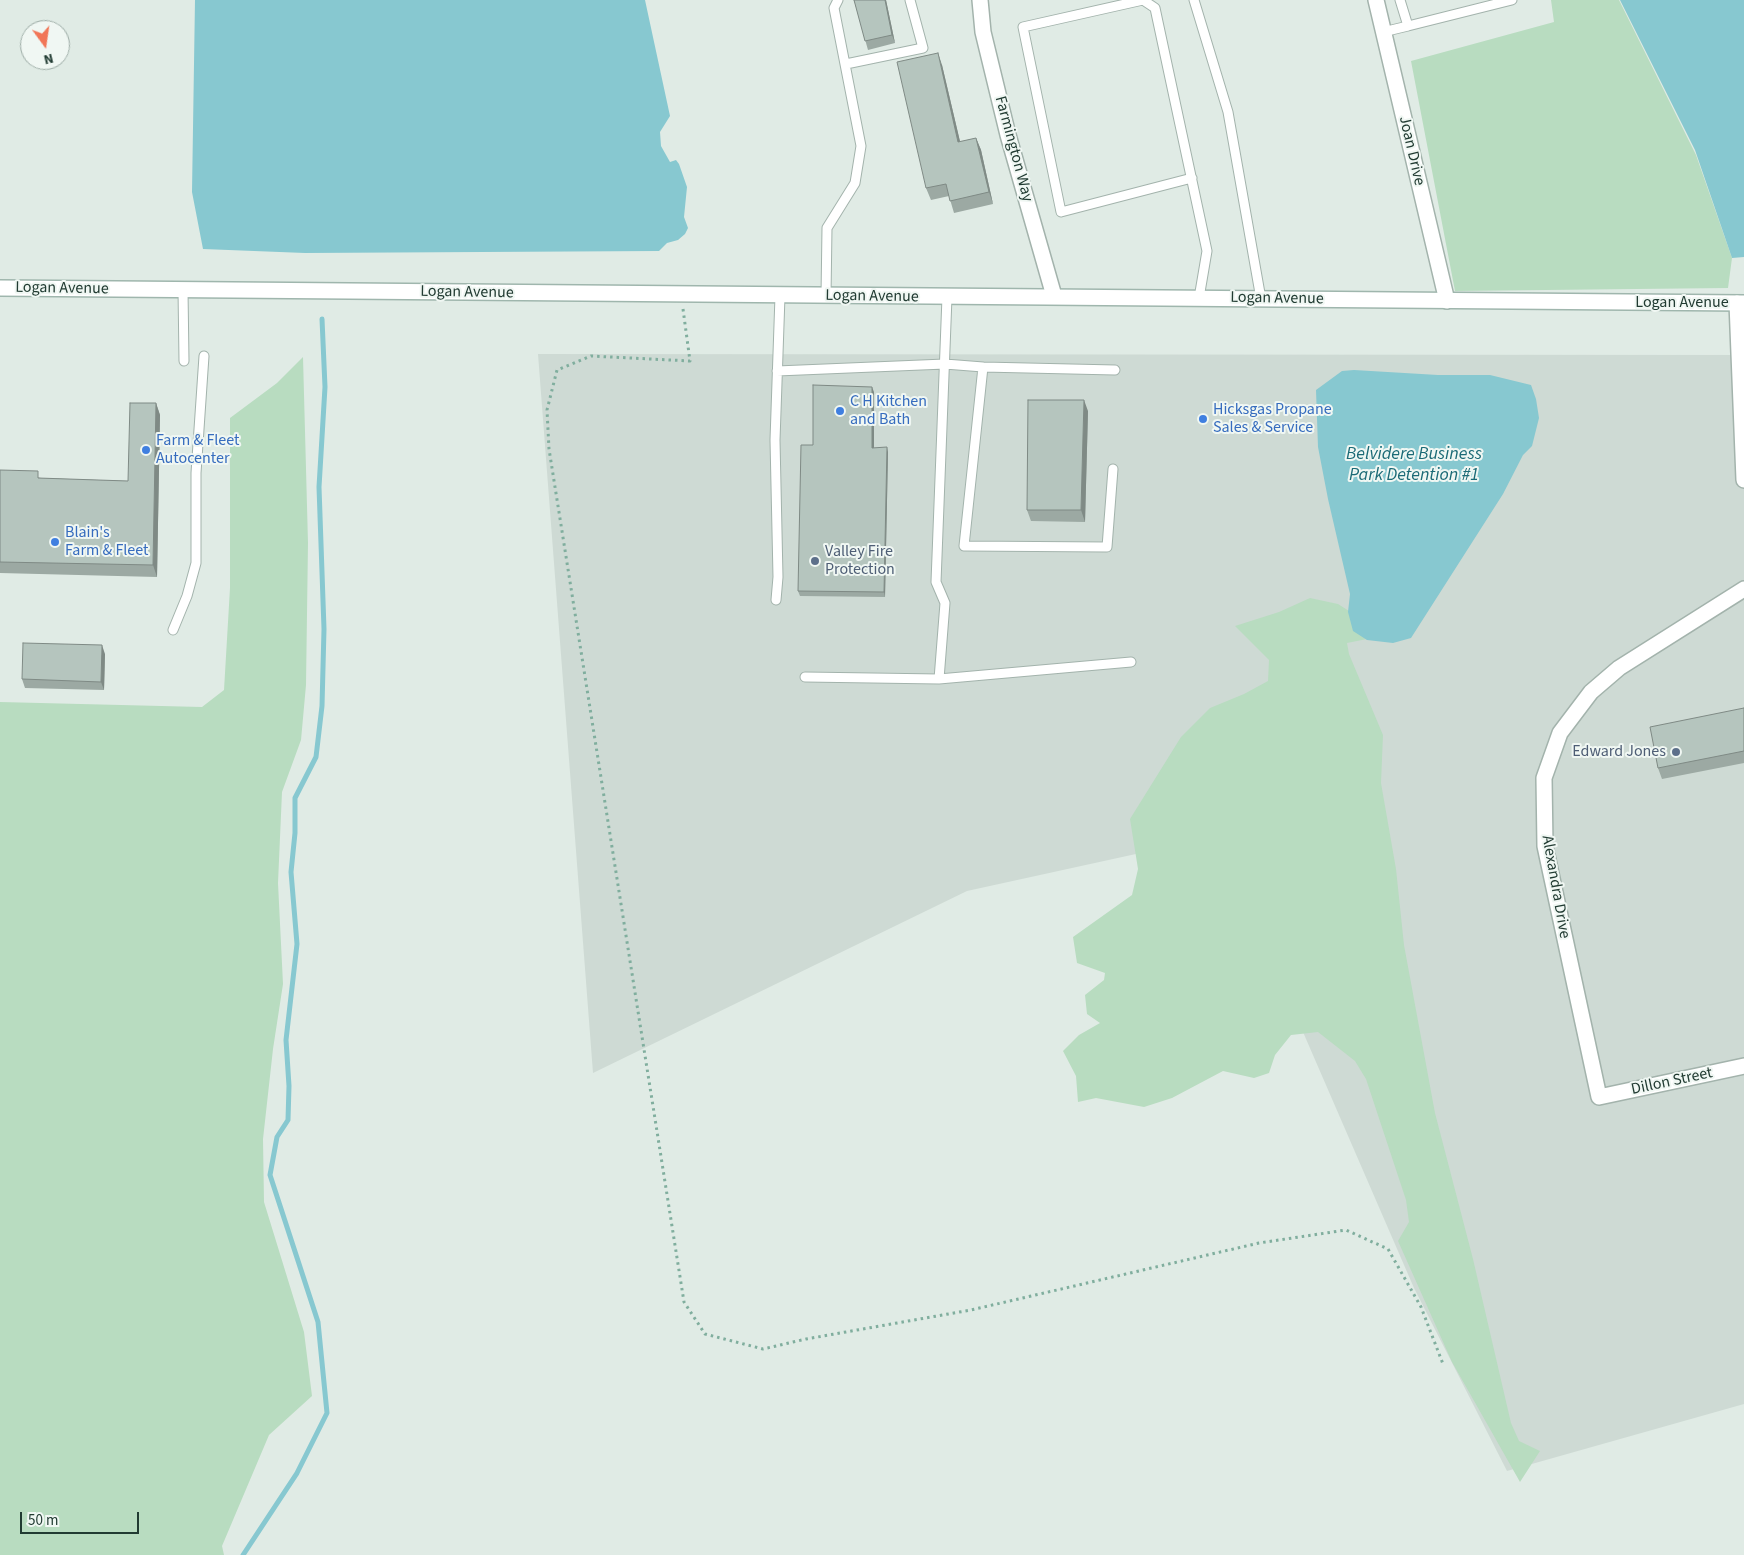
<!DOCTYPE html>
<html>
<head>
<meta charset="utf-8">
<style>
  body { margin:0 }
  #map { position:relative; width:1744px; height:1555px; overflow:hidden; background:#e0ebe5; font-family:"Source Sans 3",sans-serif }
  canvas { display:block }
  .north { position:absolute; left:20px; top:20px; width:50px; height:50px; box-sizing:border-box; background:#f0f7f3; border:1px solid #9daca6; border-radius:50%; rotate:166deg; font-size:14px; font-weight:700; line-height:20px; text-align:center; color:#213b32 }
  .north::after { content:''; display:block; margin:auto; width:18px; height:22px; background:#f17657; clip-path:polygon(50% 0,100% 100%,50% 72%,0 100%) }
  .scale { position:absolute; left:20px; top:1512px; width:119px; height:22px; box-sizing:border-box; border:2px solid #213b32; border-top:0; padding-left:6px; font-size:15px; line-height:18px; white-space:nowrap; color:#213b32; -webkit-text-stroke:4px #f0f7f3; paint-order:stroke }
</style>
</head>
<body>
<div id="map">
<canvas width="1744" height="1555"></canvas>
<div class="north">N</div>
<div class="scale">50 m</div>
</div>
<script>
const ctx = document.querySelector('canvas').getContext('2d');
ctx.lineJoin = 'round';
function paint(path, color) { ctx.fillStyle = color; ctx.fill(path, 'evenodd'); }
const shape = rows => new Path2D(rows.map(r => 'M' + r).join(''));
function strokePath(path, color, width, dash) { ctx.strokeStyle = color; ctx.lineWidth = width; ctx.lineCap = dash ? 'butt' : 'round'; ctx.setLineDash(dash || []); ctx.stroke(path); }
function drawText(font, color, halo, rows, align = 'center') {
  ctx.font = font + ' "Source Sans 3",sans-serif'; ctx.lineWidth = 4; ctx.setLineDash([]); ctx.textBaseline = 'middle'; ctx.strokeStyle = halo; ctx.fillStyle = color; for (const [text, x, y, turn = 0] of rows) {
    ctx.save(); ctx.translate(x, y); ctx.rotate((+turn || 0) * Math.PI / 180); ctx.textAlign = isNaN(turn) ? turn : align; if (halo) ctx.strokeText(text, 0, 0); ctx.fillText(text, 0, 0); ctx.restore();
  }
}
const built = shape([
  [538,354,1744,355,1744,1404,1507,1471,1414,1288,1218,836,967,891,593,1073]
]);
const green = shape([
  [1551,0,1619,0,1696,155,1732,258,1728,288,1455,291,1411,61,1554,22],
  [303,357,308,543,306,685,301,740,282,792,278,883,283,984,273,1049,263,1139,264,1202,304,1332,312,1396,269,1435,222,1546,224,1555,0,1555,0,702,202,707,224,690,230,588,230,418,277,383],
  [1310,598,1338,604,1349,611,1367,639,1347,643,1349,654,1383,735,1381,783,1396,869,1404,945,1435,1113,1473,1259,1511,1423,1519,1441,1540,1451,1520,1482,1452,1362,1398,1241,1409,1222,1406,1200,1366,1079,1355,1061,1318,1032,1291,1035,1275,1055,1269,1073,1254,1078,1223,1071,1172,1098,1144,1107,1096,1098,1078,1102,1076,1076,1063,1051,1079,1035,1100,1023,1087,1014,1085,995,1104,980,1105,973,1077,963,1073,937,1132,895,1138,869,1130,819,1181,737,1210,708,1244,694,1268,681,1269,660,1235,626,1279,612]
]);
const water = shape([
  [195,0,645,0,670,116,660,132,661,146,670,162,676,160,679,164,687,187,684,217,688,228,685,234,678,240,667,243,659,251,305,253,203,249,192,192],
  [1620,0,1744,0,1744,257,1732,258,1695,150],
  [1354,370,1438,375,1490,375,1531,385,1536,399,1539,418,1532,446,1523,455,1503,494,1411,638,1393,643,1367,640,1353,631,1348,612,1350,594,1328,499,1318,447,1316,390,1342,371]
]);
const stream = shape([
  [243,1555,297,1473,327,1413,318,1322,270,1175,277,1137,288,1120,289,1086,286,1040,297,944,291,872,295,833,295,798,316,757,322,706,324,629,319,487,325,387,322,319]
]);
const path = shape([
  [683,309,690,361,591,356,557,370,547,410,549,449,684,1302,705,1334,763,1349,806,1339,971,1310,1259,1243,1346,1230,1388,1249,1421,1307,1443,1364]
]);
const service = shape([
  [1143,0,1023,27,1061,212,1192,178],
  [1143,0,1155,8,1207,251,1199,298],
  [1194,0,1228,112,1261,299],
  [1408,26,1512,0],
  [1383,32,1408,26,1400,0],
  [846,64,923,48,910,0],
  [183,290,184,361],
  [826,296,827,228,855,183,861,146,834,8,838,0],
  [983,367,1115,370],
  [777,371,945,364,983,367,964,546,1107,547,1113,469],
  [776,600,778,577,775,440,780,296],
  [173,630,187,596,196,563,196,473,204,356],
  [805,677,939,679,1131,662],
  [939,679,945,603,936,582,947,297]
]);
const minor = shape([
  [1376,0,1447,301],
  [1737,303,1744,480],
  [1744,589,1619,668,1591,692,1560,733,1544,778,1545,846,1599,1097,1744,1066]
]);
const tertiary = shape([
  [980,0,983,32,1008,135,1054,296]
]);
const secondary = shape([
  [0,288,1744,303]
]);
const wall = shape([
  [854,0,886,0,895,43,868,50],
  [942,65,960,142,976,138,981,150,993,204,954,213,949,196,931,200,926,188],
  [874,392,874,448,888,452,885,597,800,596,798,591,813,445],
  [156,403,160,415,157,577,0,573,0,470,41,478,128,481],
  [1088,411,1085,522,1031,521,1027,510],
  [105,654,104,690,25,688,22,679],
  [1744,708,1744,763,1662,779,1658,768]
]);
const shadedWall = shape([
  [885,0,886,0,895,43,892,35],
  [938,53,942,65,963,154,958,142],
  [976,138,981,150,993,204,989,192],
  [872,387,874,392,874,453,872,448],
  [1084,400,1088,411,1085,522,1081,510],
  [156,403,160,415,157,577,153,565],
  [887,447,888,452,885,597,884,592],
  [102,645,105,654,104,690,101,682]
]);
const building = shape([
  [854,0,885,0,892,35,865,41,854,0],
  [938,53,958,142,976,138,989,192,950,201,946,184,926,188,897,62,938,53],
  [813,385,872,387,872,448,887,447,884,592,798,591,801,445,813,445,813,385],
  [1028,400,1084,400,1081,510,1027,510,1028,400],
  [130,403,156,403,153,565,0,562,0,470,38,471,38,478,128,481,130,403],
  [23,643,102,645,101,682,22,679,23,643],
  [1744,708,1744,751,1658,768,1650,727,1744,708]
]);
const markers = [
  [840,411,5,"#3f7fe0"],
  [1203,419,5,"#3f7fe0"],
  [146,450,5,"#3f7fe0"],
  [55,542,5,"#3f7fe0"],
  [815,561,5,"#5c6f8a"],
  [1676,752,5,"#5c6f8a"]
];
const streetNames = [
  ["Farmington Way",1013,149,75],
  ["Joan Drive",1411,151,77],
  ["Logan Avenue",62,289,1],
  ["Logan Avenue",467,293,1],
  ["Logan Avenue",872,297,1],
  ["Logan Avenue",1277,299,1],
  ["Logan Avenue",1682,303],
  ["Alexandra Drive",1555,887,80],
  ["Dillon Street",1672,1082,-12]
];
const shopNames = [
  ["C H Kitchen",850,402],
  ["and Bath",850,420],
  ["Hicksgas Propane",1213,410],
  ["Sales & Service",1213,428],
  ["Farm & Fleet",156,441],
  ["Autocenter",156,459],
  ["Blain's",65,533],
  ["Farm & Fleet",65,551]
];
const serviceNames = [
  ["Valley Fire",825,552],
  ["Protection",825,570],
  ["Edward Jones",1666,752,"right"]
];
const waterNames = [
  ["Belvidere Business",1414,455],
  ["Park Detention #1",1414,476]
];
paint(built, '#cedad4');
paint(green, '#b8dcc0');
paint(water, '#87c8d0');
strokePath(stream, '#87c8d0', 5);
strokePath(service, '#a3b3ac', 11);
strokePath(minor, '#a3b3ac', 18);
strokePath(tertiary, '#a3b3ac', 18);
strokePath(secondary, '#9fb6ad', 18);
strokePath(path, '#80ae9e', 3, [2.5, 4]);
strokePath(service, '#fff', 9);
strokePath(minor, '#fff', 15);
strokePath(tertiary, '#fff', 15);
strokePath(secondary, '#fff', 15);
paint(wall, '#9ca9a3');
paint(shadedWall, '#7f8a85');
paint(building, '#b5c5be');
strokePath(building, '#7f8a85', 1);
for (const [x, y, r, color] of markers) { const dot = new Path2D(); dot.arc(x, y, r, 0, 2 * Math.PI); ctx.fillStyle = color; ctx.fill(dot); strokePath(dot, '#f0f7f3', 2); }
drawText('16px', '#213b32', '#f0f7f3', streetNames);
drawText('16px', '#366cbe', '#f0f7f3', shopNames, 'left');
drawText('16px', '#4e5e75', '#f0f7f3', serviceNames, 'left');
drawText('italic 18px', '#1b6a76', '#f0f7f3', waterNames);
</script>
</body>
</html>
